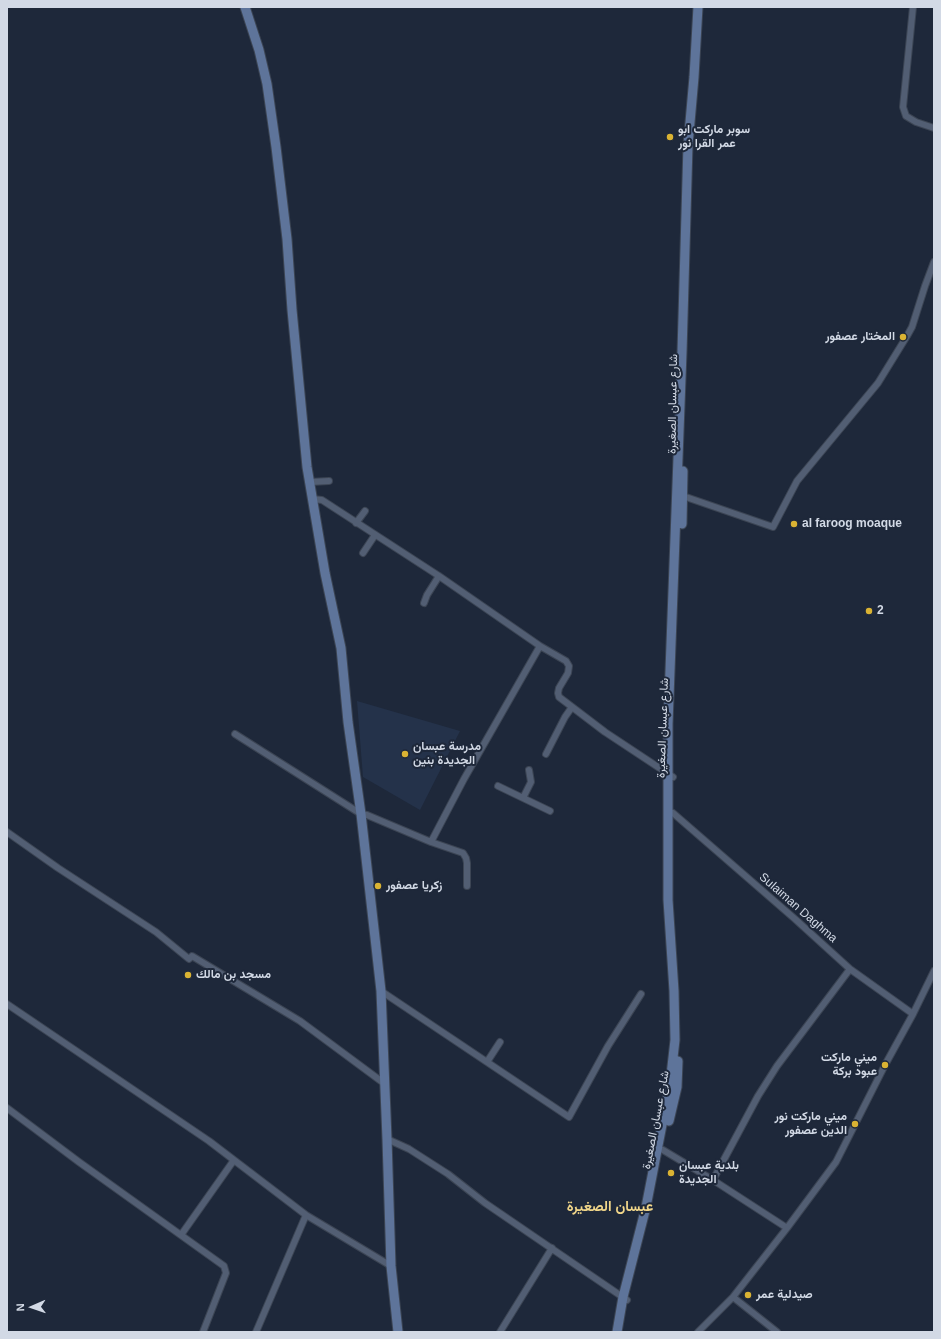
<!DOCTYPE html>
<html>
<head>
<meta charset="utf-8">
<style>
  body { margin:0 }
  #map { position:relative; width:941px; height:1339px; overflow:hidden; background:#1e283a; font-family:Helvetica,sans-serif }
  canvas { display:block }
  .frame { position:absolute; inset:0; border:8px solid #d2d9e5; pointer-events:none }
  .north { position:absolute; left:12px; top:1287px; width:40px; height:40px; -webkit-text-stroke:3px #1e283a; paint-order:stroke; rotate:268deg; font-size:11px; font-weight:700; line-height:16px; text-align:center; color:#d2d9e5 }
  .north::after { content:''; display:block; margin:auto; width:14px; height:18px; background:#d2d9e5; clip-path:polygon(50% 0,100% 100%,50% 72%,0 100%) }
</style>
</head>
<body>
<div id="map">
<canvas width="941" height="1339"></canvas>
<div class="frame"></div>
<div class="north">N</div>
</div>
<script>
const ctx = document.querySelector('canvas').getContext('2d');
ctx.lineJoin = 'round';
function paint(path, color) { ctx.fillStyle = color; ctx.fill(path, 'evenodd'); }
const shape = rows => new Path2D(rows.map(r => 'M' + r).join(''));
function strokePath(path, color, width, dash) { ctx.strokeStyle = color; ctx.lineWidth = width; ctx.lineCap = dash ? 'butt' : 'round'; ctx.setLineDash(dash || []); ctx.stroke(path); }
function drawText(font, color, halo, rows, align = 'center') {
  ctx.font = font + ' Helvetica,Vazirmatn,sans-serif'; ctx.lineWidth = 4; ctx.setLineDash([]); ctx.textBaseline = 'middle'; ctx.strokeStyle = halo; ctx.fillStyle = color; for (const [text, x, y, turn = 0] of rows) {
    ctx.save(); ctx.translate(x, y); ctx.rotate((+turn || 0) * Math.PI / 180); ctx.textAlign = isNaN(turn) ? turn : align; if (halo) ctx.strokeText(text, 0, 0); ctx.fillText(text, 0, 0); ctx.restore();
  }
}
const built = shape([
  [357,701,460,731,420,810,363,777]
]);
const street = shape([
  [913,7,903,107,906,116,916,122,934,128],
  [310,482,329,481],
  [683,496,773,527,797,481,878,383,907,336,912,327,925,286,934,262],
  [312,499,322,500,439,576,540,646,566,661,569,666,568,673,559,688,558,693,559,697,605,732,673,777],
  [356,523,365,511],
  [363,553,375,535],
  [424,603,427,595,439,576],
  [235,734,361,814,367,815,431,842,464,779,540,646],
  [546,754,565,717,572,707],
  [498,786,550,811],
  [523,798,531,782,529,770],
  [673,813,795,919,850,969,913,1014],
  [7,832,58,868,156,932,189,959,192,956,300,1021,385,1084],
  [431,842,463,853,466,858,467,863,467,886],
  [381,991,569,1117,608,1046,641,994],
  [7,1004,209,1141,306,1215,391,1266],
  [487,1062,500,1042],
  [7,1108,79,1162,224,1266,226,1273,203,1332],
  [387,1139,409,1149,448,1174,485,1203,627,1300],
  [663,1150,713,1180,787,1228,836,1162,885,1065,913,1014,934,971],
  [713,1180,758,1096,777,1066,850,969],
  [181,1235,234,1160],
  [733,1297,777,1332],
  [256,1332,306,1215],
  [500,1332,552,1248],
  [698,1332,733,1297,787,1228]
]);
const secondary = shape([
  [245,7,259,50,267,84,276,147,287,239,292,310,307,467,325,573,341,648,348,722,361,814,373,920,381,991,387,1139,391,1266,398,1332],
  [682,524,683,471],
  [669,1121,677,1087,678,1061],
  [617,1332,623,1297,646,1207,670,1084,675,1040,674,991,668,900,668,724,682,352,688,145,694,77,698,7]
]);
const markers = [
  [670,137,4,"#dab333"],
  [903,337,4,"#dab333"],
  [794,524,4,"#dab333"],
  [869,611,4,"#dab333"],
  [405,754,4,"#dab333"],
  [378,886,4,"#dab333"],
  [188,975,4,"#dab333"],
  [885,1065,4,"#dab333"],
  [855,1124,4,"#dab333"],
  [671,1173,4,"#dab333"],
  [748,1295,4,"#dab333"]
];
const poiNames = [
  ["سوبر ماركت ابو",678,130],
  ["عمر القرا نور",678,144],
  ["المختار عصفور",895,337,"right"],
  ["al faroog moaque",802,524],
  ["2",877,611],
  ["مدرسة عبسان",413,747],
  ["الجديدة بنين",413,761],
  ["زكريا عصفور",386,886],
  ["مسجد بن مالك",196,975],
  ["ميني ماركت",877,1058,"right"],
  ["عبود بركة",877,1072,"right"],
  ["ميني ماركت نور",847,1117,"right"],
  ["الدين عصفور",847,1131,"right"],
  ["بلدية عبسان",679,1166],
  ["الجديدة",679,1180],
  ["صيدلية عمر",756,1295]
];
const streetNames = [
  ["شارع عبسان الصغيرة",673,404,-89],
  ["شارع عبسان الصغيرة",663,728,-88],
  ["Sulaiman Daghma",798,908,41],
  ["شارع عبسان الصغيرة",656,1120,-79]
];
const quarterNames = [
  ["عبسان الصغيرة",610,1207]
];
paint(built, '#24324a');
strokePath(street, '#3c4554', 8);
strokePath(secondary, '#3c4554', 11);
strokePath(street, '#525e73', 6);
strokePath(secondary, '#5e749a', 9);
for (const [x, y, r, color] of markers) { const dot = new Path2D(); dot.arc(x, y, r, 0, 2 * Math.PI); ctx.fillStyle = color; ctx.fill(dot); strokePath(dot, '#1e283a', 1.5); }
drawText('bold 12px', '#d2d9e5', '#1e283a', poiNames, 'left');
drawText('12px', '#d2d9e5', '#1e283a', streetNames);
drawText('bold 14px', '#f2d78a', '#1e283a', quarterNames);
</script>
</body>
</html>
